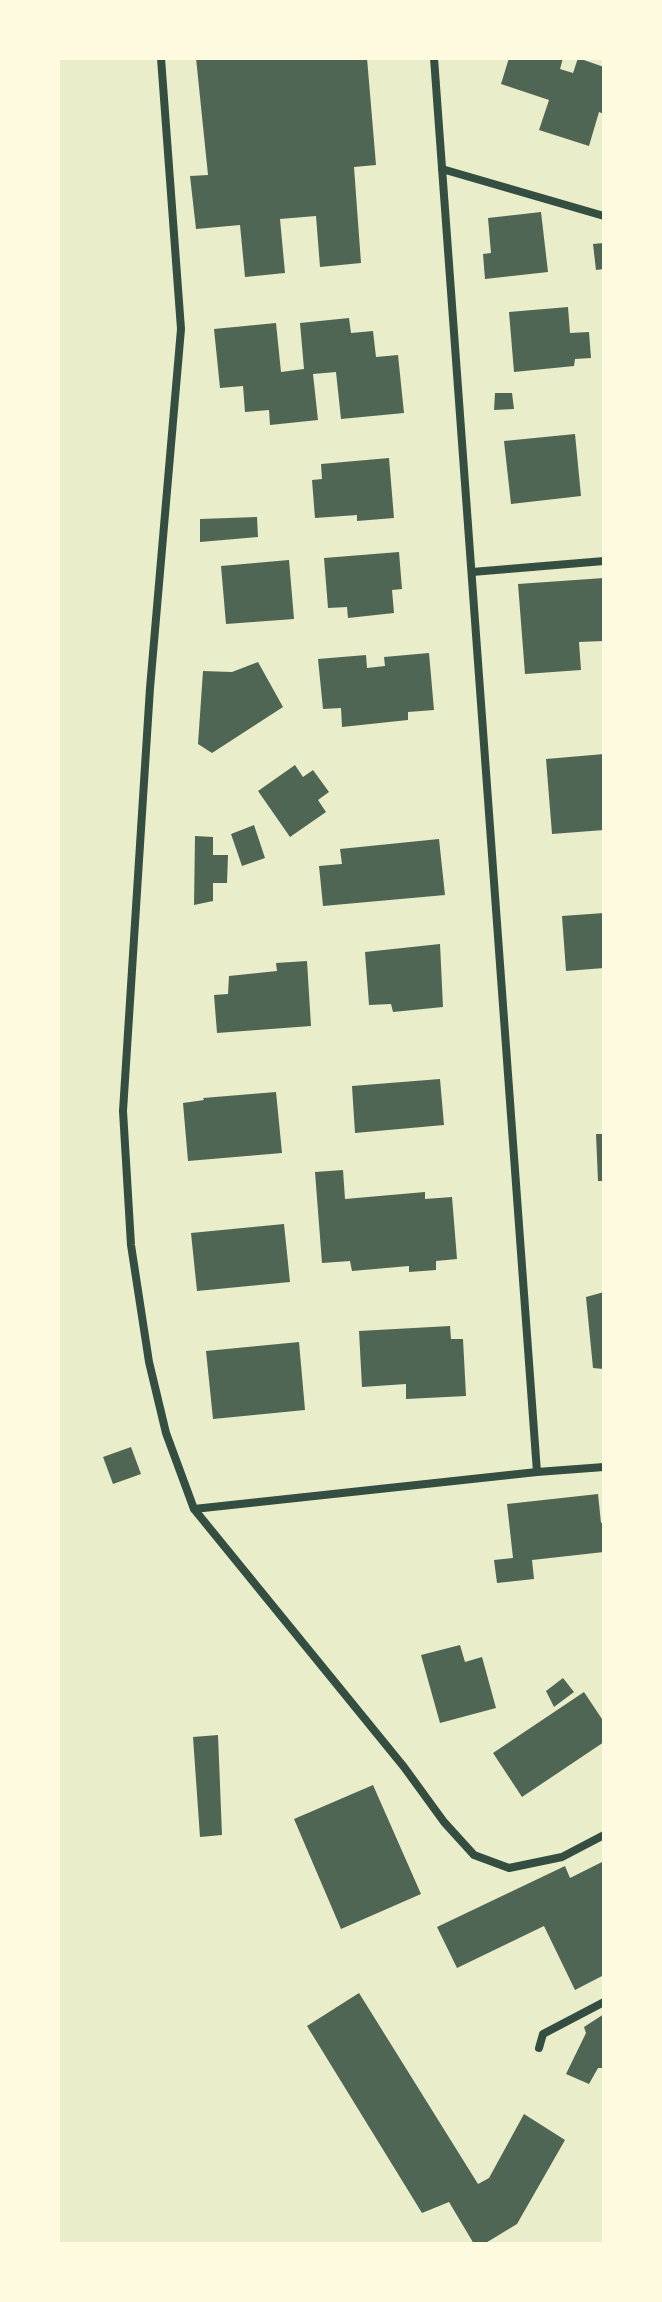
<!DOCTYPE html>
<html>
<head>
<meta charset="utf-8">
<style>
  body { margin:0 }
  #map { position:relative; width:662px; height:2302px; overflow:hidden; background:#e9edc9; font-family:"PT Sans",sans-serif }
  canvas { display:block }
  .frame { position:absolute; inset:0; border:60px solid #fefae0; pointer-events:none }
</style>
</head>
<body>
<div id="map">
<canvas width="662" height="2302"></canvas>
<div class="frame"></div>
</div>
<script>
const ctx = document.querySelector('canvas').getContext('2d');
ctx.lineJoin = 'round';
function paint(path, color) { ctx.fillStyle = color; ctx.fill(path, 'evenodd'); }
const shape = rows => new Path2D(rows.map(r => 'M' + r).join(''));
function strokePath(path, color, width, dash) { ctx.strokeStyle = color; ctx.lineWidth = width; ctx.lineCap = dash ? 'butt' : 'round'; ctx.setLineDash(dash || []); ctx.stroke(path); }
const building = shape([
  [196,58,367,58,376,165,354,167,361,263,320,267,316,216,280,219,285,273,245,277,240,225,196,229,190,176,208,175],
  [509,58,563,58,560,69,573,73,578,58,604,67,604,114,599,112,589,146,539,130,549,100,501,84],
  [541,212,548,272,485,279,483,254,491,253,488,218],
  [604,243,604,269,596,270,593,244],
  [568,307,570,333,589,332,591,358,575,359,574,366,514,372,509,312],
  [349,318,351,333,373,331,376,357,398,355,404,413,341,419,336,372,313,374,318,420,270,425,269,410,245,412,243,386,220,388,214,329,276,323,281,372,304,369,300,323],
  [495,393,512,393,514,409,494,410],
  [575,434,581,496,511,504,504,441],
  [389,458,394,518,357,521,357,515,315,518,312,480,322,479,321,464],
  [257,517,258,537,200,542,200,519],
  [399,552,402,589,392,590,394,613,348,618,347,607,328,608,324,558],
  [289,560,294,619,226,624,221,566],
  [604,578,604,641,579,642,581,670,525,674,518,584],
  [429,653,434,710,408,712,408,720,342,727,341,708,323,709,318,659,366,655,367,668,385,666,384,657],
  [258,662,283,707,212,753,198,744,203,671,232,672],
  [604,754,604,830,552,834,546,759],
  [295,765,303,777,313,770,329,792,318,800,326,812,290,837,258,791],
  [254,825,265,858,242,866,231,834],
  [195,836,213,837,213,855,228,855,227,883,213,883,213,901,194,905],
  [439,839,445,895,323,906,319,866,342,864,340,849],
  [604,913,604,968,566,971,562,916],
  [440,944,443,1007,393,1012,391,1004,369,1005,365,952],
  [307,961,311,1026,217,1033,214,995,228,994,229,976,277,971,276,963],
  [440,1079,444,1125,355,1133,352,1086],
  [276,1092,282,1153,188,1161,183,1103,204,1100,203,1098],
  [596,1134,604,1134,604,1181,598,1181],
  [343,1170,345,1199,425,1192,425,1199,452,1197,457,1259,436,1261,436,1270,409,1272,409,1266,352,1271,350,1261,322,1263,315,1172],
  [284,1224,290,1282,197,1291,191,1233],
  [604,1292,604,1369,593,1368,586,1297],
  [450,1326,451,1339,463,1339,466,1396,406,1399,406,1384,362,1387,359,1331],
  [299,1342,305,1410,213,1419,206,1351],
  [131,1447,141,1474,113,1484,103,1457],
  [598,1494,601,1523,604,1522,604,1552,532,1560,534,1579,497,1583,494,1560,513,1558,507,1504],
  [460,1645,465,1662,482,1657,496,1708,440,1723,421,1655],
  [563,1678,574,1692,554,1707,546,1691],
  [584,1692,604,1722,604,1742,522,1797,493,1753],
  [218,1735,222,1835,200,1837,193,1737],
  [373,1785,421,1894,341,1929,294,1819],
  [604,1861,604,1975,575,1990,544,1926,457,1968,437,1927,565,1866,570,1878],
  [359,1993,478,2184,489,2178,524,2114,565,2140,517,2224,484,2244,474,2244,449,2202,422,2213,307,2026],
  [604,2014,604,2068,598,2068,589,2084,566,2074,586,2033,584,2027]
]);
const minor = shape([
  [161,58,181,329,150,688,123,1111,131,1245,149,1362,166,1433,194,1509,404,1767,444,1822,474,1855,509,1868,562,1857,604,1835],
  [434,58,537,1472],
  [442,169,604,216],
  [472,572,604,561],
  [194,1509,537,1472,604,1467],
  [539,2048,543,2034,604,2002]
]);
paint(building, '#4f6655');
strokePath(minor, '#344e41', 8);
</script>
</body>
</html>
